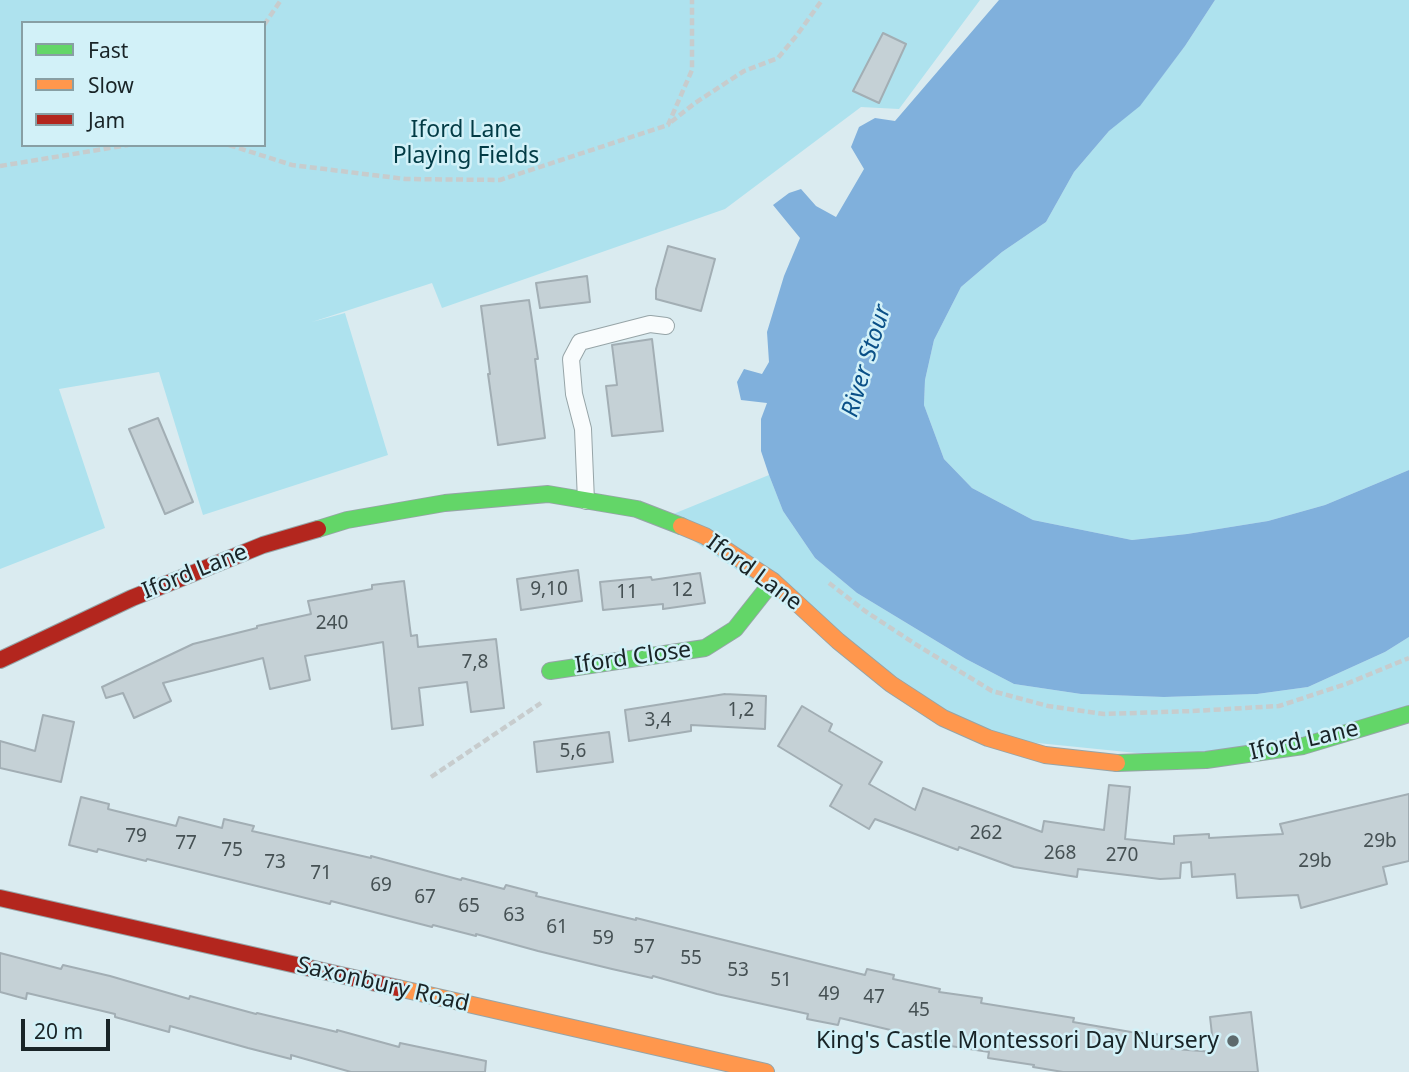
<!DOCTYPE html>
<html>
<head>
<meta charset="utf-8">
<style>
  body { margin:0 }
  #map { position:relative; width:1409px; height:1072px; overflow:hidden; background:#daebf0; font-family:"Noto Sans",sans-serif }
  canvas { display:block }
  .legend { position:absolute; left:21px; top:21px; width:245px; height:126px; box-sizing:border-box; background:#d2f1f8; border:2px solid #889fa4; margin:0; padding:9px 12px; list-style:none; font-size:21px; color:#192427 }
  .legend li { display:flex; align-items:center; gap:14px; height:35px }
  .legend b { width:35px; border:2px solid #889fa4 }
  .scale { position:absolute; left:21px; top:1019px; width:89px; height:32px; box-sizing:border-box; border:4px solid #192427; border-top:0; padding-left:9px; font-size:21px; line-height:24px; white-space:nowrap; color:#192427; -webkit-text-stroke:5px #d2f1f8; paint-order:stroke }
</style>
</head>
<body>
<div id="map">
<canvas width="1409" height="1072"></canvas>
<ul class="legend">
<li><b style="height:9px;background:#63d668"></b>Fast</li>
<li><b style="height:9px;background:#ff974d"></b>Slow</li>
<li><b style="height:9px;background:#b3261e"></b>Jam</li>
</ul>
<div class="scale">20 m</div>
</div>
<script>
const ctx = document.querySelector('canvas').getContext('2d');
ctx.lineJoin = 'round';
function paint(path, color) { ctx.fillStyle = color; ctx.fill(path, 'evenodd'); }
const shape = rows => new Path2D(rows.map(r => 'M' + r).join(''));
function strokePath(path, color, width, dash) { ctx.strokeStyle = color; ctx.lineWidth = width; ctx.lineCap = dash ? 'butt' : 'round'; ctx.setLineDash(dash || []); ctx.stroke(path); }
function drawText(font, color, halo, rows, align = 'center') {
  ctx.font = font + ' "Noto Sans",sans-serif'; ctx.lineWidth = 5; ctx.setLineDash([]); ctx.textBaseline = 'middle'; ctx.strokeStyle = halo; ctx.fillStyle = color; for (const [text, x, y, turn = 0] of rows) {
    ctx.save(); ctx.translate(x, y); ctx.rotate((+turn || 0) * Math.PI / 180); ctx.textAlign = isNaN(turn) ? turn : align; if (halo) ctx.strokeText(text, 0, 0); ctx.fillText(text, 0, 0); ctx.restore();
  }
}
const green = shape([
  [0,0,980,0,899,109,861,107,725,209,442,308,432,283,312,322,345,313,388,455,203,515,159,372,59,389,105,528,0,569],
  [23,23,264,23,264,145,23,145],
  [1215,0,1409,0,1409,470,1325,505,1268,521,1187,534,1132,540,1033,520,972,488,944,459,924,405,925,380,934,340,961,287,1002,252,1046,222,1074,172,1109,131,1140,105,1185,46],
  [769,475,783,511,815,558,857,593,966,659,1014,684,1081,694,1164,697,1257,694,1308,687,1385,652,1409,637,1409,714,1206,760,988,738,661,519]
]);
const water = shape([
  [999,0,1215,0,1185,46,1140,106,1109,131,1074,172,1046,222,1002,252,961,287,934,340,925,380,924,405,944,459,972,488,1033,520,1132,540,1187,534,1268,521,1325,505,1409,470,1409,637,1385,652,1308,687,1257,694,1164,697,1081,694,1014,684,966,659,857,593,815,558,783,511,769,475,761,451,761,419,767,403,741,400,737,382,744,369,762,374,769,362,767,332,784,276,800,238,773,205,789,193,801,189,816,206,836,217,864,169,851,147,859,127,875,118,895,121]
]);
const building = shape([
  [883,33,906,44,879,103,853,91,883,33],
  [668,246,715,259,701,311,656,299,656,289,668,246],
  [587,276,590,302,540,308,536,283,587,276],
  [529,300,538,359,535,359,545,438,498,445,488,374,490,374,481,306,529,300],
  [652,339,663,431,612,436,606,386,617,385,612,345,652,339],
  [158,418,193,502,165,514,129,429,158,418],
  [578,570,582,601,521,610,517,579,578,570],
  [700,573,705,603,663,609,663,604,603,610,600,582,651,577,652,580,700,573],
  [404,581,411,636,417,635,418,647,496,639,504,708,471,712,467,682,419,688,423,725,392,729,383,642,305,656,310,680,270,689,263,658,163,683,171,701,134,718,123,693,106,698,102,687,193,644,257,628,257,626,311,614,308,601,372,589,372,585,404,581],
  [725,694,766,696,765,729,691,725,691,731,629,741,625,710,725,694],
  [802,706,832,724,829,731,882,762,869,784,915,810,923,788,1042,832,1044,821,1104,830,1109,785,1130,787,1125,839,1174,844,1174,836,1209,834,1209,838,1283,834,1280,824,1409,794,1409,861,1383,867,1387,884,1301,908,1298,895,1237,898,1235,874,1192,877,1191,862,1181,863,1180,878,1160,879,1078,869,1077,877,1014,867,959,847,958,850,875,819,869,829,830,806,842,785,778,746,802,706],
  [43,715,74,722,61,782,0,768,0,741,35,751,43,715],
  [609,732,613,762,537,772,534,742,609,732],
  [81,797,109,804,108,809,176,826,179,817,222,828,224,819,254,826,252,831,371,858,371,856,461,880,462,878,504,889,506,885,537,893,536,896,636,920,636,918,820,964,865,975,867,969,894,975,893,979,940,989,939,992,982,998,981,1003,1074,1018,1073,1022,1131,1032,1163,1035,1162,1048,1214,1052,1210,1017,1251,1012,1258,1072,1063,1072,1033,1067,1034,1065,988,1058,989,1052,944,1045,944,1044,898,1034,899,1032,840,1018,838,1025,807,1019,808,1014,717,994,653,976,652,978,612,969,538,951,476,934,476,936,433,925,432,927,331,901,330,904,147,859,146,861,98,849,97,852,69,845,81,797],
  [0,953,61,969,63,965,110,976,189,999,190,996,256,1014,257,1013,337,1032,337,1030,399,1047,400,1043,486,1061,485,1072,351,1072,291,1055,291,1059,248,1048,170,1026,169,1032,115,1017,115,1014,27,993,26,999,0,992,0,953]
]);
const path = shape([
  [264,25,281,0],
  [671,122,695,103,744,71,778,58,797,35,822,0],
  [229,145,292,165,405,179,500,180,668,125,692,70,692,0],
  [0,166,128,145],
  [829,583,865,611,920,647,992,691,1048,706,1104,714,1193,711,1279,706,1346,684,1409,658],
  [431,777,541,703]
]);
const lane = shape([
  [586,501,583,429,574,394,571,359,580,342,650,324,666,326]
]);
const fast = shape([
  [318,529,347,520,445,503,548,494,637,509,681,526],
  [550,671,705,648,735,629,773,581],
  [1117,763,1206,760,1303,746,1409,714]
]);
const slow = shape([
  [681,526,705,536,773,581,838,641,891,684,943,718,988,738,1045,755,1117,763],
  [398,988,766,1072]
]);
const jam = shape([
  [0,660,132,598,263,545,318,529],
  [0,898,398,988]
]);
const markers = [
  [1233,1041,7,"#5d6a6d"]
];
const numberNames = [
  ["9,10",549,590],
  ["12",682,591],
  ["11",627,593],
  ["240",332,624],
  ["7,8",475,663],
  ["1,2",741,711],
  ["3,4",658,721],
  ["5,6",573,752],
  ["262",986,834],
  ["79",136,837],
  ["29b",1380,842],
  ["77",186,844],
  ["75",232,851],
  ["268",1060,854],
  ["270",1122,856],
  ["29b",1315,862],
  ["73",275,863],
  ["71",321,874],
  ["69",381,886],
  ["67",425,898],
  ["65",469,907],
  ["63",514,916],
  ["61",557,928],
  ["59",603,939],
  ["57",644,948],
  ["55",691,959],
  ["53",738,971],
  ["51",781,981],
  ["49",829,995],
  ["47",874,998],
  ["45",919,1011]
];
const parkNames = [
  ["Iford Lane",466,130],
  ["Playing Fields",466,156]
];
const streetNames = [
  ["Iford Lane",195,572,-22],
  ["Iford Lane",754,573,36],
  ["Iford Close",633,658,-8],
  ["Iford Lane",1304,741,-13],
  ["Saxonbury Road",383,985,13]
];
const poiNames = [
  ["King's Castle Montessori Day Nursery",1219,1041]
];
const waterNames = [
  ["River Stour",867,361,-73]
];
paint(green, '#aee2ee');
paint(water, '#80b0dc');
paint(building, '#c5d1d6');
strokePath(building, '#a2aeb4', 2);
strokePath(lane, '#96a4a7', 18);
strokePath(fast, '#96a4a7', 18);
strokePath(slow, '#96a4a7', 18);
strokePath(jam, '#96a4a7', 18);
strokePath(path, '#c7cccd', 4.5, [7, 3.5]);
strokePath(lane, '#f9fcfd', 16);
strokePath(fast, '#63d668', 16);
strokePath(slow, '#ff974d', 16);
strokePath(jam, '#b3261e', 16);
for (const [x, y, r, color] of markers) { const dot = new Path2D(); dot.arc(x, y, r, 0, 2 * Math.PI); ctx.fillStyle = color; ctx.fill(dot); strokePath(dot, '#d2f1f8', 2.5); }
drawText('19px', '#465154', null, numberNames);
drawText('23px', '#023b45', '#d2f1f8', parkNames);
drawText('23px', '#192427', '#d2f1f8', streetNames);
drawText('23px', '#192427', '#d2f1f8', poiNames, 'right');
drawText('italic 24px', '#0a5087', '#d2f1f8', waterNames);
</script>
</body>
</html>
